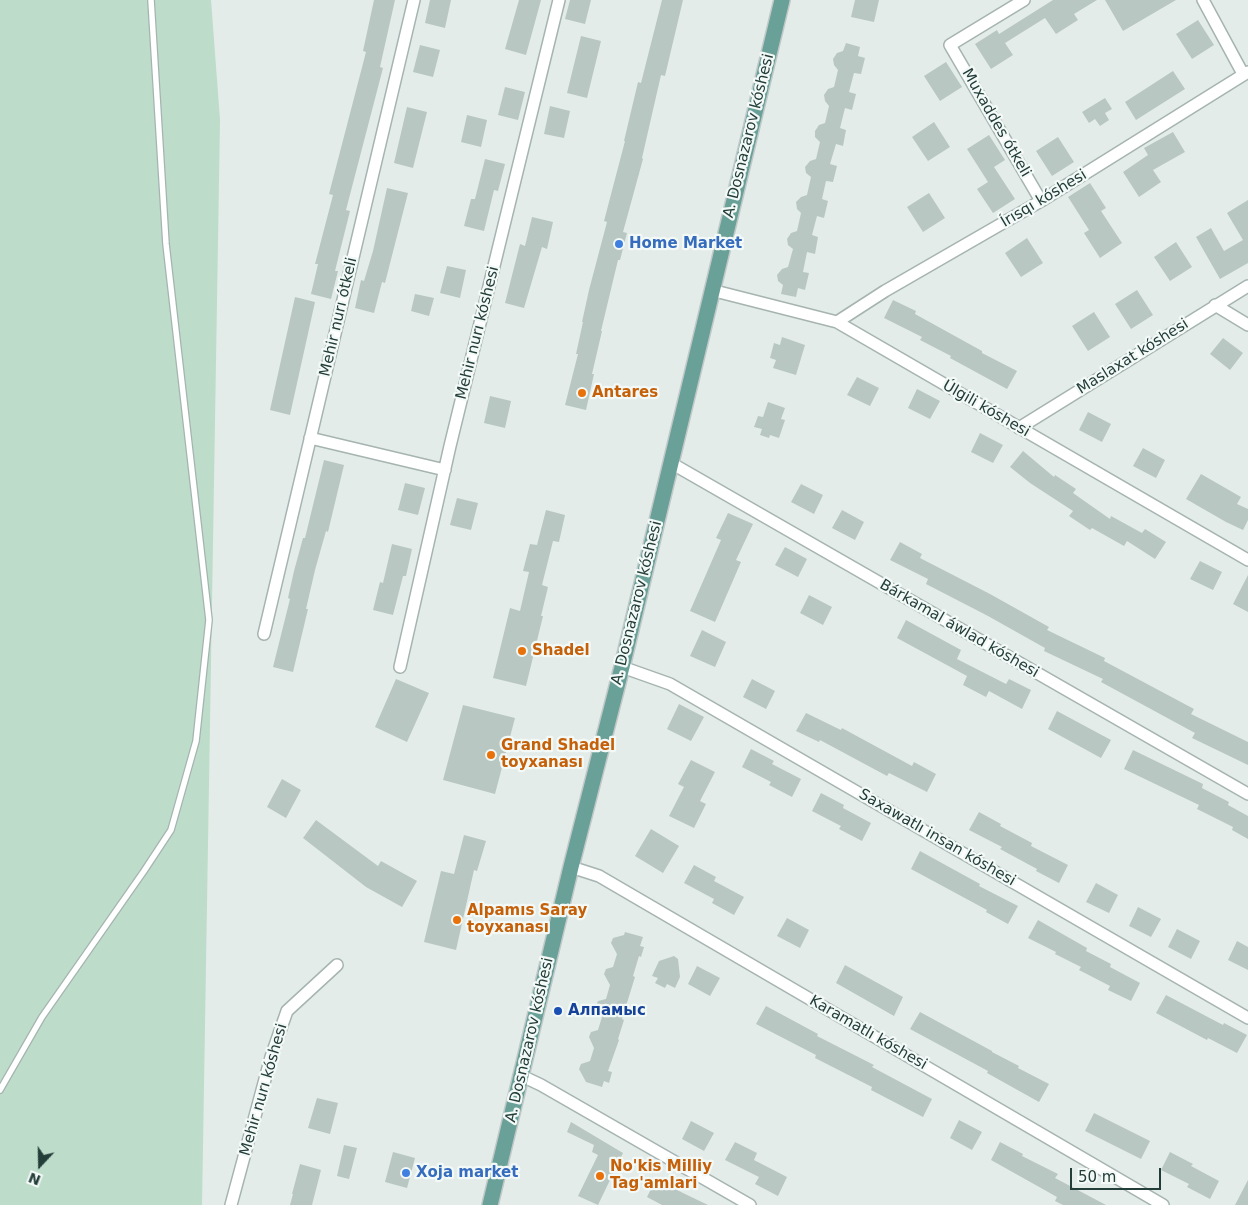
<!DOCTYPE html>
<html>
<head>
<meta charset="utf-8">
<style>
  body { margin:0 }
  #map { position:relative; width:1248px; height:1205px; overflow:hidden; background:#e3ece9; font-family:"DejaVu Sans",sans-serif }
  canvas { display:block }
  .north { position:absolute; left:15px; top:1140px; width:50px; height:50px; -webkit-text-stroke:4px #f3f9f7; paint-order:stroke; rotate:201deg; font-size:14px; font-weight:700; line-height:20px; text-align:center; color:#233d39 }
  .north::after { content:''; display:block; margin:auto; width:18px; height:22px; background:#233d39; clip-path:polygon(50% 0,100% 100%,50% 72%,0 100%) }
  .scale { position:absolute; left:1070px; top:1168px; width:91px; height:22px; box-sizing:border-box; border:2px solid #233d39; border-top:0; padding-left:6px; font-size:15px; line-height:18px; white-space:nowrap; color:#233d39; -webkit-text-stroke:4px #f3f9f7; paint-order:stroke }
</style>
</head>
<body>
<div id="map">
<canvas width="1248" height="1205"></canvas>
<div class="north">N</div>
<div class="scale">50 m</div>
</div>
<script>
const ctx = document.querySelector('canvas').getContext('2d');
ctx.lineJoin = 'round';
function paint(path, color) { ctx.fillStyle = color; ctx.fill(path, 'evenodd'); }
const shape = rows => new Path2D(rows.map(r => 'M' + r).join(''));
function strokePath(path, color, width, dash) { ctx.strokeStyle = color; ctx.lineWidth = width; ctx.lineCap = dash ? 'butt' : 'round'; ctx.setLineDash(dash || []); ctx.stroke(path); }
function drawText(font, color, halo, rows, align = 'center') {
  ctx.font = font + ' "DejaVu Sans",sans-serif'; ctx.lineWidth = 4.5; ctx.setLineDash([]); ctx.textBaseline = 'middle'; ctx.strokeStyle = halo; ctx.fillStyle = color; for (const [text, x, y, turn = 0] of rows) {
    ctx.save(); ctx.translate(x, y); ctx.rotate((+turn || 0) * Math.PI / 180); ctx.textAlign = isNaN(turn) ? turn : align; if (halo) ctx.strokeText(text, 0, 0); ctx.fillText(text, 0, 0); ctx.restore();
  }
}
const green = shape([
  [0,0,211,0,220,120,202,1205,0,1205]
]);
const building = shape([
  [374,0,395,0,380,67,383,68,346,210,350,211,335,271,338,271,331,299,311,294,318,264,315,264,333,195,329,194,366,52,363,51],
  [430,0,451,0,445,28,425,23],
  [519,0,541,0,526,55,505,49],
  [570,0,591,0,585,24,565,19],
  [662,0,683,0,665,76,661,75,642,158,643,159,623,232,627,233,620,260,618,260,601,331,602,331,592,374,594,374,586,410,565,405,578,354,576,354,583,322,582,322,589,290,607,222,604,221,625,141,624,141,638,82,641,83],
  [855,0,879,0,874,22,851,17],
  [1053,0,1097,0,1074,14,1078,20,1056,34,1045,18,1005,43,1013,55,991,69,975,44,997,30,999,34],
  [1105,0,1176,0,1123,31],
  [1198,20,1214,45,1192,59,1176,34],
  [581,36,601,41,587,98,567,93],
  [846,43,860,47,858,56,865,58,861,74,854,73,849,92,856,94,852,110,845,108,840,128,846,130,843,146,836,144,830,164,837,166,833,182,826,181,822,199,828,201,824,218,817,216,812,235,818,237,815,254,807,252,803,272,809,273,805,290,798,288,796,297,781,294,783,285,778,281,777,275,782,269,788,267,793,249,788,245,787,239,791,233,797,231,801,213,797,209,796,202,801,197,807,195,811,177,806,173,805,167,810,161,816,159,820,142,815,137,815,131,819,125,825,123,829,106,825,101,824,95,828,89,834,87,838,70,834,65,833,59,837,53,843,51],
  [420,45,440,50,433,77,413,72],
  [946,62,962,87,940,101,924,76],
  [1173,71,1185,89,1136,120,1125,102],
  [505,87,525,92,518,120,498,115],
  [1105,98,1112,109,1105,113,1109,120,1100,126,1095,119,1089,123,1082,112],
  [550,106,570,111,564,138,544,134],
  [407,107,427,112,413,168,394,163],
  [467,115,487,120,481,147,461,142],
  [934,122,950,147,928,161,912,137],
  [1173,132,1185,152,1153,170,1161,182,1139,197,1123,172,1148,155,1144,148],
  [989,135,1005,160,994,167,1015,199,993,213,977,189,988,182,967,149],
  [1058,137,1074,162,1052,176,1036,151],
  [485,159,505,164,498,191,494,190,484,231,464,226,471,199,475,199],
  [1090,183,1106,208,1101,211,1122,243,1100,258,1084,233,1089,230,1068,197],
  [387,188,408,193,385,283,382,282,374,313,355,308,361,280,364,281,373,251],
  [929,193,945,218,923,232,907,207],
  [1248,200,1248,263,1220,279,1196,237,1211,228,1224,251,1243,240,1227,213],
  [532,217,553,222,547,249,542,247,524,308,505,303,520,244,525,246],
  [1027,238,1043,263,1021,277,1005,253],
  [1176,242,1192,267,1170,281,1154,257],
  [447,266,466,270,460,298,440,293],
  [1137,290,1153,315,1131,329,1115,304],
  [415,294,434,298,429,316,411,311],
  [295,297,315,302,290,415,270,410],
  [893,300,916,311,915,314,982,351,982,353,1017,371,1007,389,950,358,951,356,920,340,922,337,884,318],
  [1094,312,1110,337,1088,351,1072,326],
  [782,337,805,345,796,375,773,368,776,360,770,358,774,343,780,345],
  [1223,338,1243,353,1230,370,1210,354],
  [857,377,879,388,870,406,847,395],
  [917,389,940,401,930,419,908,408],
  [490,396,511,401,505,428,484,423],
  [768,402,785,408,781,419,785,420,779,438,770,435,769,438,760,435,762,429,754,427,758,416,763,417],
  [1088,412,1111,424,1102,442,1079,430],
  [980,433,1003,445,993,463,971,452],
  [1143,448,1165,460,1156,478,1133,466],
  [1023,451,1054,477,1055,475,1076,489,1073,493,1110,519,1111,516,1142,533,1145,529,1166,542,1155,559,1127,541,1124,546,1092,528,1090,530,1069,516,1073,511,1030,483,1010,467],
  [324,460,344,465,328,532,326,531,315,570,306,609,308,609,293,672,273,667,290,599,288,598,294,571,303,538,305,538],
  [1201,474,1241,497,1237,504,1248,509,1248,520,1243,530,1226,522,1186,499],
  [405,483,425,488,418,515,398,510],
  [801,484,823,495,814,514,791,502],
  [457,498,478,503,471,530,450,525],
  [546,510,565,515,559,542,553,541,542,585,548,587,541,616,543,616,526,686,493,678,510,608,520,611,529,572,523,571,530,544,537,545],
  [842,510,864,522,855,540,832,528],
  [728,513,753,524,736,560,741,562,715,622,690,611,721,540,716,538],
  [900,542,922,554,920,558,990,594,1049,627,1047,630,1105,658,1104,661,1194,709,1191,714,1248,742,1248,765,1192,738,1195,733,1101,682,1103,679,1044,651,1045,648,988,616,926,584,928,579,890,560],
  [392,544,412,549,406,576,403,576,393,615,373,610,380,582,383,583],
  [785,547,807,559,798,577,775,565],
  [1200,561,1222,572,1213,590,1190,579],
  [1248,575,1248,612,1233,604],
  [809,595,832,607,823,625,800,613],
  [906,620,961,650,957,659,1006,684,1009,679,1031,690,1022,709,989,691,986,697,963,685,967,676,897,638],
  [702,630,726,642,715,667,690,656],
  [396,679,429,693,407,742,375,727],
  [752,679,775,691,766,709,743,697],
  [679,704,704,717,691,741,667,729],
  [463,705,515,718,495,794,443,780],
  [1057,711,1111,740,1101,758,1048,729],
  [806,713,841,730,842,728,912,766,914,762,936,774,927,792,889,773,887,776,820,740,819,742,796,731],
  [751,749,774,761,772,764,801,779,792,797,769,785,771,782,742,767],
  [1133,750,1203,784,1202,788,1229,802,1228,805,1248,816,1248,839,1232,830,1233,827,1197,809,1199,805,1124,769],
  [691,760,715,772,700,801,706,804,694,828,669,816,684,787,678,784],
  [282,779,301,790,286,818,267,807],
  [821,793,844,805,843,808,871,823,862,841,839,829,841,826,812,811],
  [979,812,1001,824,1000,826,1032,843,1031,846,1068,865,1059,883,1036,871,1037,869,1000,849,1002,847,969,830],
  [316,820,378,866,381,861,417,881,402,907,366,887,303,838],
  [651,829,679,846,663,873,635,856],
  [464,835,486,841,477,871,474,870,456,950,424,942,441,871,454,874],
  [920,851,980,884,979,886,1018,906,1008,924,986,912,987,910,911,869],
  [694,865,716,877,714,881,744,897,734,915,712,903,714,899,684,883],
  [1096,883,1118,895,1109,913,1086,902],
  [1138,907,1161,919,1151,937,1129,926],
  [787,918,809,930,800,948,777,936],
  [1038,920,1087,948,1086,951,1111,964,1110,967,1140,983,1131,1001,1108,990,1110,986,1079,970,1081,967,1055,954,1056,952,1028,938],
  [1177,929,1200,941,1191,959,1168,947],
  [625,932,643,937,640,946,644,947,641,957,639,956,633,976,635,977,622,1019,624,1020,618,1039,619,1040,608,1071,612,1072,609,1083,604,1081,602,1087,586,1082,579,1069,581,1064,590,1061,594,1048,589,1037,591,1032,598,1030,602,1017,596,1006,598,1001,606,999,610,985,604,974,606,969,613,967,617,954,611,943,613,938,624,935],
  [1237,941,1248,947,1248,970,1228,960],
  [674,956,678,959,680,977,675,988,667,984,665,988,655,983,658,978,652,976,659,961],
  [845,965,903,997,894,1016,836,983],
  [697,966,720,978,710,996,688,984],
  [1166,995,1223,1025,1224,1023,1247,1035,1237,1053,1208,1038,1207,1040,1156,1013],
  [766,1006,818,1034,817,1036,874,1065,872,1067,932,1099,923,1117,871,1090,872,1087,815,1058,816,1055,756,1024],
  [920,1012,992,1051,992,1052,1019,1066,1018,1068,1049,1084,1039,1102,987,1073,988,1071,910,1029],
  [317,1098,338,1103,330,1134,308,1128],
  [1094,1113,1150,1141,1141,1159,1085,1131],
  [959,1120,982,1132,972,1150,950,1138],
  [691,1121,714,1133,704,1151,682,1139],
  [571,1122,623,1153,598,1205,578,1196,598,1155,592,1152,594,1145,567,1132],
  [735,1142,757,1153,754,1160,787,1177,778,1196,755,1184,759,1177,725,1160],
  [1000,1142,1023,1154,1022,1156,1058,1174,1055,1178,1106,1205,1063,1205,1055,1201,1057,1197,991,1160],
  [344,1145,357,1148,349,1179,337,1176],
  [393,1152,415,1158,407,1188,385,1182],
  [1170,1152,1193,1164,1191,1166,1219,1181,1210,1199,1187,1187,1189,1184,1161,1170],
  [300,1164,321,1170,312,1205,290,1205,293,1194,292,1194],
  [656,1179,683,1193,708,1205,662,1205,647,1197],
  [1248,1180,1248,1205,1235,1205]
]);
const lane = shape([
  [0,1090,42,1017,144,871,171,830,196,741,209,620,166,244,151,0]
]);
const street = shape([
  [1024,0,950,45,1041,201],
  [1203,0,1243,74],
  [711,290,837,322,1248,560],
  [1215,305,1248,325],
  [837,322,885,291,1041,201,1248,72],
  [1019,428,1248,286],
  [310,438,445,470],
  [671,463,1248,794],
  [264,634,414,0],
  [400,667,450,446,559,0],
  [622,667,670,684,1248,1018],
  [571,867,599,876,1163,1205],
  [522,1076,541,1085,750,1205],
  [231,1205,271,1057,287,1011,337,965]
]);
const primary = shape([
  [490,1205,571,867,622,667,782,0]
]);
const markers = [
  [619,244,5,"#3f7fe0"],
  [582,393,5,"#e8710a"],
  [522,651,5,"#e8710a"],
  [491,755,5,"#e8710a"],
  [457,920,5,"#e8710a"],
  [558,1011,5,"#1a4fb4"],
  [406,1173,5,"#3f7fe0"],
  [600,1176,5,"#e8710a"]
];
const streetNames = [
  ["Muxaddes ótkeli",996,123,60],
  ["A. Dosnazarov kóshesi",749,136,-76],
  ["Írısqı kóshesi",1044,199,-31],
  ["Mehir nurı ótkeli",339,317,-77],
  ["Mehir nurı kóshesi",478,333,-76],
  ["Maslaxat kóshesi",1133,357,-32],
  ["Úlgili kóshesi",986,409,30],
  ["A. Dosnazarov kóshesi",637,603,-76],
  ["Bárkamal áwlad kóshesi",959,629,30],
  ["Saxawatlı insan kóshesi",937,838,30],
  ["Karamatlı kóshesi",868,1033,30],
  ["A. Dosnazarov kóshesi",530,1040,-77],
  ["Mehir nurı kóshesi",264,1090,-74]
];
const shopNames = [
  ["Home Market",629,244],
  ["Xoja market",416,1173]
];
const foodNames = [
  ["Antares",592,393],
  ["Shadel",532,651],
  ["Grand Shadel",501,746],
  ["toyxanası",501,763],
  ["Alpamıs Saray",467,911],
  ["toyxanası",467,928],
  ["No'kis Milliy",610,1167],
  ["Tag'amlari",610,1184]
];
const transitNames = [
  ["Алпамыс",568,1011]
];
paint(green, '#bddcc9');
paint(building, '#b8c7c2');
strokePath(lane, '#a6b4b1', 8);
strokePath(street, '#a6b4b1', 14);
strokePath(primary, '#c1c9c8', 18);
strokePath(lane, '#fff', 5.5);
strokePath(street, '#fff', 11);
strokePath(primary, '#69a098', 15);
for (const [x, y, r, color] of markers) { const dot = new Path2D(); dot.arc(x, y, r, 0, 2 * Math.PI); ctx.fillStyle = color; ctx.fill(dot); strokePath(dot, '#f3f9f7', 2); }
drawText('15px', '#233d39', '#f3f9f7', streetNames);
drawText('bold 15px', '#366cbe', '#f3f9f7', shopNames, 'left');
drawText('bold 15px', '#c56008', '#f3f9f7', foodNames, 'left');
drawText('bold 15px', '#164399', '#f3f9f7', transitNames, 'left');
</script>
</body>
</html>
